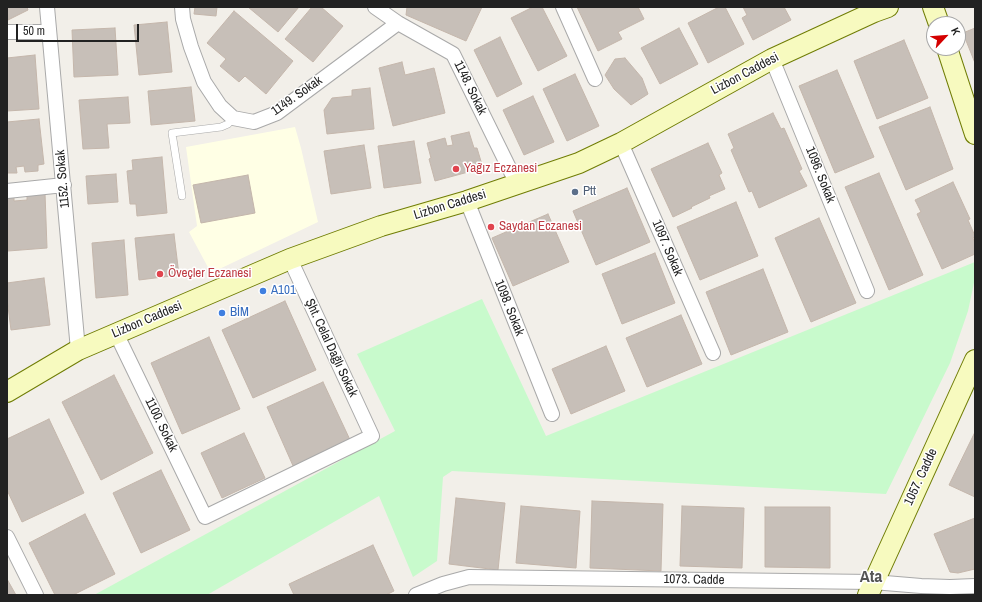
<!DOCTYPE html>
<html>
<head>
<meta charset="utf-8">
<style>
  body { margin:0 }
  #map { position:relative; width:982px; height:602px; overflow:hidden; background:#f2efe9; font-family:"Archivo Narrow",sans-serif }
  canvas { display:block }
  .frame { position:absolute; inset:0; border:8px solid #222; pointer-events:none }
  .north { position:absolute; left:926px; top:16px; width:40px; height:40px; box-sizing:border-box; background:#fff; border:1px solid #a7a7a7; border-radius:50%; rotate:64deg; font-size:11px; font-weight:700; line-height:16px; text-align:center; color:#222 }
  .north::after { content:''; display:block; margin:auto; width:14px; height:18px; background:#d40000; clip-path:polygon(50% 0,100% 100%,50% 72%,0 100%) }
  .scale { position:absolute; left:16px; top:24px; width:123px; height:18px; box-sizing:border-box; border:2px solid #222; border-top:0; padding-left:5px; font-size:12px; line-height:14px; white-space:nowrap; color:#222; -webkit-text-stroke:3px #fff; paint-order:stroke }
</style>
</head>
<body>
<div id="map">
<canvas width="982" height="602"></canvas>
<div class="frame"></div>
<div class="north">K</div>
<div class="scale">50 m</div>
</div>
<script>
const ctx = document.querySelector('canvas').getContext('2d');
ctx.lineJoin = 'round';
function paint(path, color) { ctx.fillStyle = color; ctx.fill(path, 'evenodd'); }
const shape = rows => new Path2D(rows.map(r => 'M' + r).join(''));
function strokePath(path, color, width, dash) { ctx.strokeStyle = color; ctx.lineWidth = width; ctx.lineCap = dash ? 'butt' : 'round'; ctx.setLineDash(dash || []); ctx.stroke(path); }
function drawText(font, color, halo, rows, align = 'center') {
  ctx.font = font + ' "Archivo Narrow",sans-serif'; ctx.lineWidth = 3; ctx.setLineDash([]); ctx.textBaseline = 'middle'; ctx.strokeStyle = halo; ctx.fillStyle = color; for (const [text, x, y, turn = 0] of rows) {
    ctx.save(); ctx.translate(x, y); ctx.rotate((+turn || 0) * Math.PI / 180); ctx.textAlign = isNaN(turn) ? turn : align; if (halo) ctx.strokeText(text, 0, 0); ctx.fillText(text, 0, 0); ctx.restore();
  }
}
const education = shape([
  [295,127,301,148,318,222,211,273,189,232,197,226,186,147]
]);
const park = shape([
  [975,262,975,278,968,311,950,363,886,494,452,471,443,477,437,561,413,577,379,496,207,595,94,595,395,431,357,354,482,299,546,436]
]);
const building = shape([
  [7,7,27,7,28,10,8,20,7,7],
  [195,7,217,7,216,16,194,14,195,7],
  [248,7,299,7,278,32,248,7],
  [312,7,321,7,343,26,313,62,285,39,312,7],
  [407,7,482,7,466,41,406,15,407,7],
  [533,7,542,7,567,56,538,71,511,18,533,7],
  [577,7,638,7,644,19,618,32,622,39,598,51,577,7],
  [719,7,725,7,744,44,708,63,688,23,719,7],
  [743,7,784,7,791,20,753,40,742,18,747,15,743,7],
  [234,11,293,61,266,94,245,76,239,82,220,66,226,59,207,43,234,11],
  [167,22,172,72,139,75,134,25,167,22],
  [115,28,118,75,74,77,72,30,115,28],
  [679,28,698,64,660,84,641,48,679,28],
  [975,28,975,63,963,33,975,28],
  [500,37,522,84,497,97,474,50,500,37],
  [904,40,928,98,877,119,854,61,904,40],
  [35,55,39,109,7,111,7,58,35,55],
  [625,58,642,78,648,94,631,105,614,89,605,75,615,59,625,58],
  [402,62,405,75,434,68,445,113,393,126,379,68,402,62],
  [837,70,874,157,835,173,799,86,837,70],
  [575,74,599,126,567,141,543,89,575,74],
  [191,87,195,121,151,125,148,91,191,87],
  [370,88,374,129,327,134,324,110,332,98,352,96,352,90,370,88],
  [533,96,554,142,524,155,503,110,533,96],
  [128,97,130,123,107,124,109,148,83,149,79,100,128,97],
  [930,107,953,169,906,190,879,127,930,107],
  [773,113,781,129,784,128,802,169,799,171,807,186,759,208,752,191,749,192,731,150,734,148,728,134,773,113],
  [39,119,44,164,38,165,38,171,25,172,24,166,16,167,17,173,7,173,7,122,39,119],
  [469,132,474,148,477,148,483,168,435,181,429,159,431,158,427,143,445,138,447,146,453,145,451,136,469,132],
  [414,141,421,183,384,188,378,146,414,141],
  [708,143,722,173,719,175,725,189,709,196,710,198,691,207,692,208,673,217,651,169,708,143],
  [364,145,371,188,331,194,324,151,364,145],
  [162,157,167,213,137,216,136,204,130,204,127,171,133,170,132,160,162,157],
  [879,173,923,275,889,290,845,187,879,173],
  [116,174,118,202,88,204,86,176,116,174],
  [248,175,255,213,201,223,193,185,248,175],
  [953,182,970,219,968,220,975,236,973,238,975,243,975,254,942,269,917,214,921,212,915,200,953,182],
  [627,188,650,242,596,265,573,211,627,188],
  [45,193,47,248,8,251,7,197,14,195,14,201,27,200,27,195,45,193],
  [736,202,758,256,700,280,677,227,736,202],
  [548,214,569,262,513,286,492,238,548,214],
  [819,218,856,303,811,322,775,238,819,218],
  [174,234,179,275,139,280,135,238,174,234],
  [124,240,128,295,96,298,92,243,124,240],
  [655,253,675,303,622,324,602,274,655,253],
  [763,269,788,332,731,355,706,292,763,269],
  [44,278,50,325,11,330,7,299,7,283,44,278],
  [285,301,316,370,253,398,222,330,285,301],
  [681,315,702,364,647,387,626,338,681,315],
  [209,337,240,409,182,434,151,363,209,337],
  [606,346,625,391,571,414,552,369,606,346],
  [114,375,153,453,101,480,62,402,114,375],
  [323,382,351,442,294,468,267,407,323,382],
  [49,419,84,493,22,522,7,490,7,439,49,419],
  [975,432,975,497,949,485,975,432],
  [244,433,265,478,222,498,201,453,244,433],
  [161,470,190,530,141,553,113,493,161,470],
  [456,498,505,503,498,570,449,564,456,498],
  [592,501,663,504,661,571,590,568,592,501],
  [521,506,580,511,576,568,516,563,521,506],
  [682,506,744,508,742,568,680,566,682,506],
  [765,507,830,507,830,568,765,567,765,507],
  [85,514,115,574,73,595,55,595,29,543,85,514],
  [975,518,975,569,958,573,950,572,934,534,975,518],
  [373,545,394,591,386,595,294,595,289,584,373,545],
  [7,579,16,595,7,595,7,579]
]);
const lane = shape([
  [182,196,172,133,221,127,228,124,233,118]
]);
const street = shape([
  [47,7,78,350],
  [182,7,183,19,191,47,204,82,220,106,233,118,254,122,277,113,398,23],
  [375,7,398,23,453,54,517,184],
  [563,7,595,79],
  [7,32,49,32],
  [772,59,867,291],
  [621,143,713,353],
  [7,191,64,185],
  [467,201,552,414],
  [116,333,205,517,372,436,290,259],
  [7,537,36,595],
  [416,595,443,584,469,577,873,582,921,586,950,587,975,586]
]);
const secondary = shape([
  [933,7,939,24],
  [947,48,975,134],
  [7,392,78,350,290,259,381,226,467,201,579,163,621,143,772,59,874,12,888,7],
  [868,595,975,360]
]);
const markers = [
  [456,169,4,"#e0444e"],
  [575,192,4,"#5c6f8a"],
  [491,227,4,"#e0444e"],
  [160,274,4,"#e0444e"],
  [263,291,4,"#3f7fe0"],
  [222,313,4,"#3f7fe0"]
];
const streetNames = [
  ["Lizbon Caddesi",745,74,-28],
  ["1148. Sokak",470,88,64],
  ["1149. Sokak",297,96,-35],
  ["1096. Sokak",820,175,68],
  ["1152. Sokak",63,179,-95],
  ["Lizbon Caddesi",450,205,-17],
  ["1097. Sokak",667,248,67],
  ["1098. Sokak",509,308,68],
  ["Lizbon Caddesi",147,320,-23],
  ["Şht. Celal Dağlı Sokak",331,348,65],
  ["1100. Sokak",161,425,64],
  ["1057. Cadde",921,477,-65],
  ["1073. Cadde",694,580,1]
];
const healthNames = [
  ["Yağız Eczanesi",464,169],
  ["Saydan Eczanesi",499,227],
  ["Öveçler Eczanesi",168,274]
];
const serviceNames = [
  ["Ptt",583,192]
];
const shopNames = [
  ["A101",271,291],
  ["BİM",230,313]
];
const districtNames = [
  ["Ata",871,577]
];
paint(education, '#ffffe5');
paint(park, '#c8facc');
paint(building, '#c7bfb8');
strokePath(building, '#c4b6ab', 1);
strokePath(lane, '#a9a9a9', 8);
strokePath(street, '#a9a9a9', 16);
strokePath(secondary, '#707d05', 22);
strokePath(lane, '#fff', 7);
strokePath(street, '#fff', 14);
strokePath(secondary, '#f7fabf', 20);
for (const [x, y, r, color] of markers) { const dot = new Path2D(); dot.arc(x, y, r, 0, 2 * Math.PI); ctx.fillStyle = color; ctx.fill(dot); strokePath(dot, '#fff', 1.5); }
drawText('13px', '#222', '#fff', streetNames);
drawText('13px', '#be3a42', '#fff', healthNames, 'left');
drawText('13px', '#4e5e75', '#fff', serviceNames, 'left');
drawText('13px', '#366cbe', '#fff', shopNames, 'left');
drawText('bold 17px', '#555', '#fff', districtNames);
</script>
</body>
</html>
